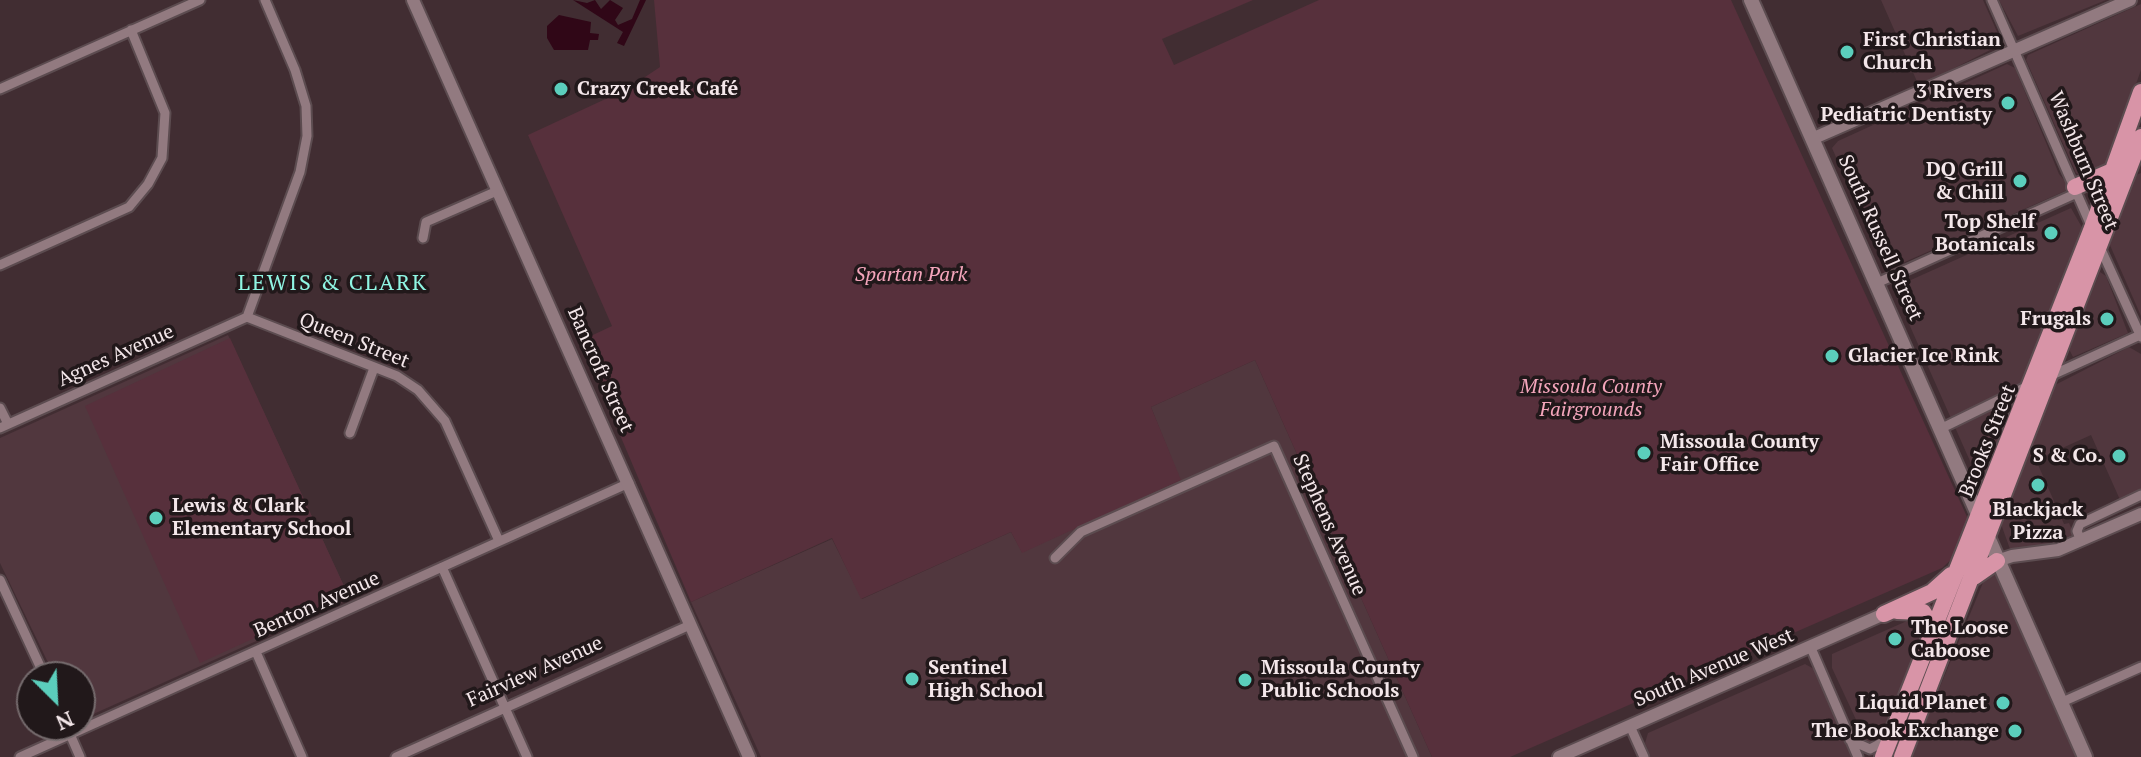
<!DOCTYPE html>
<html>
<head>
<meta charset="utf-8">
<style>
  body { margin:0 }
  #map { position:relative; width:2141px; height:757px; overflow:hidden; background:#412d32; font-family:"PT Serif",serif }
  canvas { display:block }
  .north { position:absolute; left:16px; top:661px; width:80px; height:80px; box-sizing:border-box; background:#21181a; border:2px solid #756b6d; border-radius:50%; rotate:156deg; font-size:22px; font-weight:700; line-height:32px; text-align:center; color:#f4e7ea }
  .north::after { content:''; display:block; margin:auto; width:28px; height:36px; background:#5bcebc; clip-path:polygon(50% 0,100% 100%,50% 72%,0 100%) }
</style>
</head>
<body>
<div id="map">
<canvas width="2141" height="757"></canvas>
<div class="north">N</div>
</div>
<script>
const ctx = document.querySelector('canvas').getContext('2d');
ctx.lineJoin = 'round';
function paint(path, color) { ctx.fillStyle = color; ctx.fill(path, 'evenodd'); }
const shape = rows => new Path2D(rows.map(r => 'M' + r).join(''));
function strokePath(path, color, width, dash) { ctx.strokeStyle = color; ctx.lineWidth = width; ctx.lineCap = dash ? 'butt' : 'round'; ctx.setLineDash(dash || []); ctx.stroke(path); }
function drawText(font, color, halo, rows, align = 'center') {
  ctx.font = font + ' "PT Serif",serif'; ctx.lineWidth = 7; ctx.setLineDash([]); ctx.textBaseline = 'middle'; ctx.strokeStyle = halo; ctx.fillStyle = color; for (const [text, x, y, turn = 0] of rows) {
    ctx.save(); ctx.translate(x, y); ctx.rotate((+turn || 0) * Math.PI / 180); ctx.textAlign = isNaN(turn) ? turn : align; if (halo) ctx.strokeText(text, 0, 0); ctx.fillText(text, 0, 0); ctx.restore();
  }
}
const built = shape([
  [1881,0,1983,0,1998,34,1998,46,1919,86],
  [1999,0,2106,0,2018,36],
  [2141,4,2141,70,2107,165,2083,176,2076,173,2026,60,2028,55],
  [2007,64,2015,68,2059,174,2068,185,2065,191,1889,269,1885,268,1832,148,1838,141],
  [2141,173,2141,316,2109,243,2136,175],
  [2071,208,2084,231,1982,488,1893,288],
  [2100,272,2106,276,2128,333,2073,357,2069,349],
  [228,335,350,599,80,720,80,677,55,677,0,563,0,438],
  [2129,347,2141,354,2141,494,2121,502,2091,435,2036,460,2064,524,2069,523,2076,539,2069,543,2010,549,2001,524,2055,385],
  [1255,360,1432,757,761,757,691,602,832,539,862,599,1011,532,1022,552,1180,480,1151,407],
  [1995,570,2078,757,1911,757,1987,573],
  [1916,617,1925,625,1924,631,1883,738,1871,743,1865,739,1832,668,1832,654],
  [1805,664,1814,669,1852,757,1651,757,1645,743,1648,733]
]);
const green = shape([
  [654,0,1253,0,1162,39,1174,65,1319,0,1731,0,1968,519,1967,531,1954,557,1942,568,1510,757,1432,757,1255,360,1151,407,1181,480,1022,553,1011,532,861,599,832,538,691,602,580,341,612,326,528,135,627,89,660,67],
  [230,338,348,595,200,663,85,406]
]);
const water = shape([
  [573,0,587,3,595,0,601,9,610,0,623,8,615,20,618,25,632,19,640,0,646,0,624,46,617,43,623,32],
  [559,15,591,22,590,33,599,34,598,40,590,40,588,50,554,50,547,38,547,26]
]);
const minor = shape([
  [1992,0,2092,228],
  [0,89,200,0],
  [423,238,426,222,497,191],
  [2099,245,2141,337],
  [0,265,129,207,148,184,162,158,165,113,131,30],
  [1877,283,2077,193],
  [247,317,397,376,418,390,445,421,499,541],
  [247,317,300,172,307,136,306,106,295,70,265,0],
  [2050,376,2140,335],
  [0,408,8,424],
  [0,428,247,317],
  [1940,429,2030,385],
  [350,433,374,368],
  [2081,541,2077,531,2080,524,2141,495],
  [1055,558,1081,532,1274,446,1413,757],
  [442,567,527,757],
  [0,580,45,677],
  [1811,648,1858,757],
  [256,652,302,757],
  [2060,703,2141,667],
  [66,725,80,757],
  [1630,726,1644,757],
  [1850,740,1870,749,1889,739],
  [20,757,629,483],
  [396,757,690,625]
]);
const tertiary = shape([
  [413,0,749,757],
  [1814,138,2130,0],
  [1997,561,2012,556,2058,550,2141,514],
  [1559,757,1884,614]
]);
const secondary = shape([
  [1751,0,2085,757]
]);
const trunk = shape([
  [2075,187,2112,171],
  [1974,577,1997,561],
  [1897,611,1923,612,1933,627],
  [1884,614,1932,592,1951,575],
  [1883,757,2092,228,2141,92],
  [1902,757,2141,137]
]);
const markers = [
  [1847,52,8,"#5bcebc"],
  [561,89,8,"#5bcebc"],
  [2008,103,8,"#5bcebc"],
  [2020,181,8,"#5bcebc"],
  [2051,233,8,"#5bcebc"],
  [2107,319,8,"#5bcebc"],
  [1832,356,8,"#5bcebc"],
  [1644,453,8,"#5bcebc"],
  [2119,456,8,"#5bcebc"],
  [2038,485,8,"#5bcebc"],
  [156,518,8,"#5bcebc"],
  [1895,639,8,"#5bcebc"],
  [912,679,8,"#5bcebc"],
  [1245,680,8,"#5bcebc"],
  [2003,703,8,"#5bcebc"],
  [2015,731,8,"#5bcebc"]
];
const poiNames = [
  ["First Christian",1863,40],
  ["Church",1863,63],
  ["Crazy Creek Café",577,89],
  ["3 Rivers",1992,92,"right"],
  ["Pediatric Dentisty",1992,115,"right"],
  ["DQ Grill",2004,170,"right"],
  ["& Chill",2004,193,"right"],
  ["Top Shelf",2035,222,"right"],
  ["Botanicals",2035,245,"right"],
  ["Frugals",2091,319,"right"],
  ["Glacier Ice Rink",1848,356],
  ["Missoula County",1660,442],
  ["Fair Office",1660,465],
  ["S & Co.",2103,456,"right"],
  ["Lewis & Clark",172,506],
  ["Elementary School",172,529],
  ["Blackjack",2038,510,"center"],
  ["Pizza",2038,533,"center"],
  ["The Loose",1911,628],
  ["Caboose",1911,651],
  ["Sentinel",928,668],
  ["High School",928,691],
  ["Missoula County",1261,668],
  ["Public Schools",1261,691],
  ["Liquid Planet",1987,703,"right"],
  ["The Book Exchange",1999,731,"right"]
];
const streetNames = [
  ["Washburn Street",2083,161,67],
  ["South Russell Street",1880,238,66],
  ["Queen Street",354,341,22],
  ["Agnes Avenue",116,356,-24],
  ["Bancroft Street",600,370,66],
  ["Brooks Street",1988,441,-68],
  ["Stephens Avenue",1329,525,66],
  ["Benton Avenue",317,605,-24],
  ["South Avenue West",1714,668,-23],
  ["Fairview Avenue",535,672,-24]
];
const parkNames = [
  ["Spartan Park",911,275],
  ["Missoula County",1591,387],
  ["Fairgrounds",1591,410]
];
const neighbourhoodNames = [
  ["LEWIS & CLARK",333,284]
];
paint(built, '#51373e');
paint(green, '#57303c');
paint(water, '#300717');
strokePath(minor, '#5c4c50', 13);
strokePath(tertiary, '#5c4c50', 16);
strokePath(secondary, '#5c4c50', 18);
strokePath(trunk, '#5c4c50', 20);
strokePath(minor, '#927a80', 9);
strokePath(tertiary, '#927a80', 12);
strokePath(secondary, '#927a80', 14);
strokePath(trunk, '#d894a7', 16);
for (const [x, y, r, color] of markers) { const dot = new Path2D(); dot.arc(x, y, r, 0, 2 * Math.PI); ctx.fillStyle = color; ctx.fill(dot); strokePath(dot, '#21181a', 3); }
drawText('bold 20px', '#f4e7ea', '#21181a', poiNames, 'left');
drawText('20px', '#f4e7ea', '#21181a', streetNames);
drawText('italic 20px', '#f4a5bb', '#21181a', parkNames);
ctx.letterSpacing = '2px';
drawText('22px', '#90f6e4', '#21181a', neighbourhoodNames);
ctx.letterSpacing = '0px';
</script>
</body>
</html>
